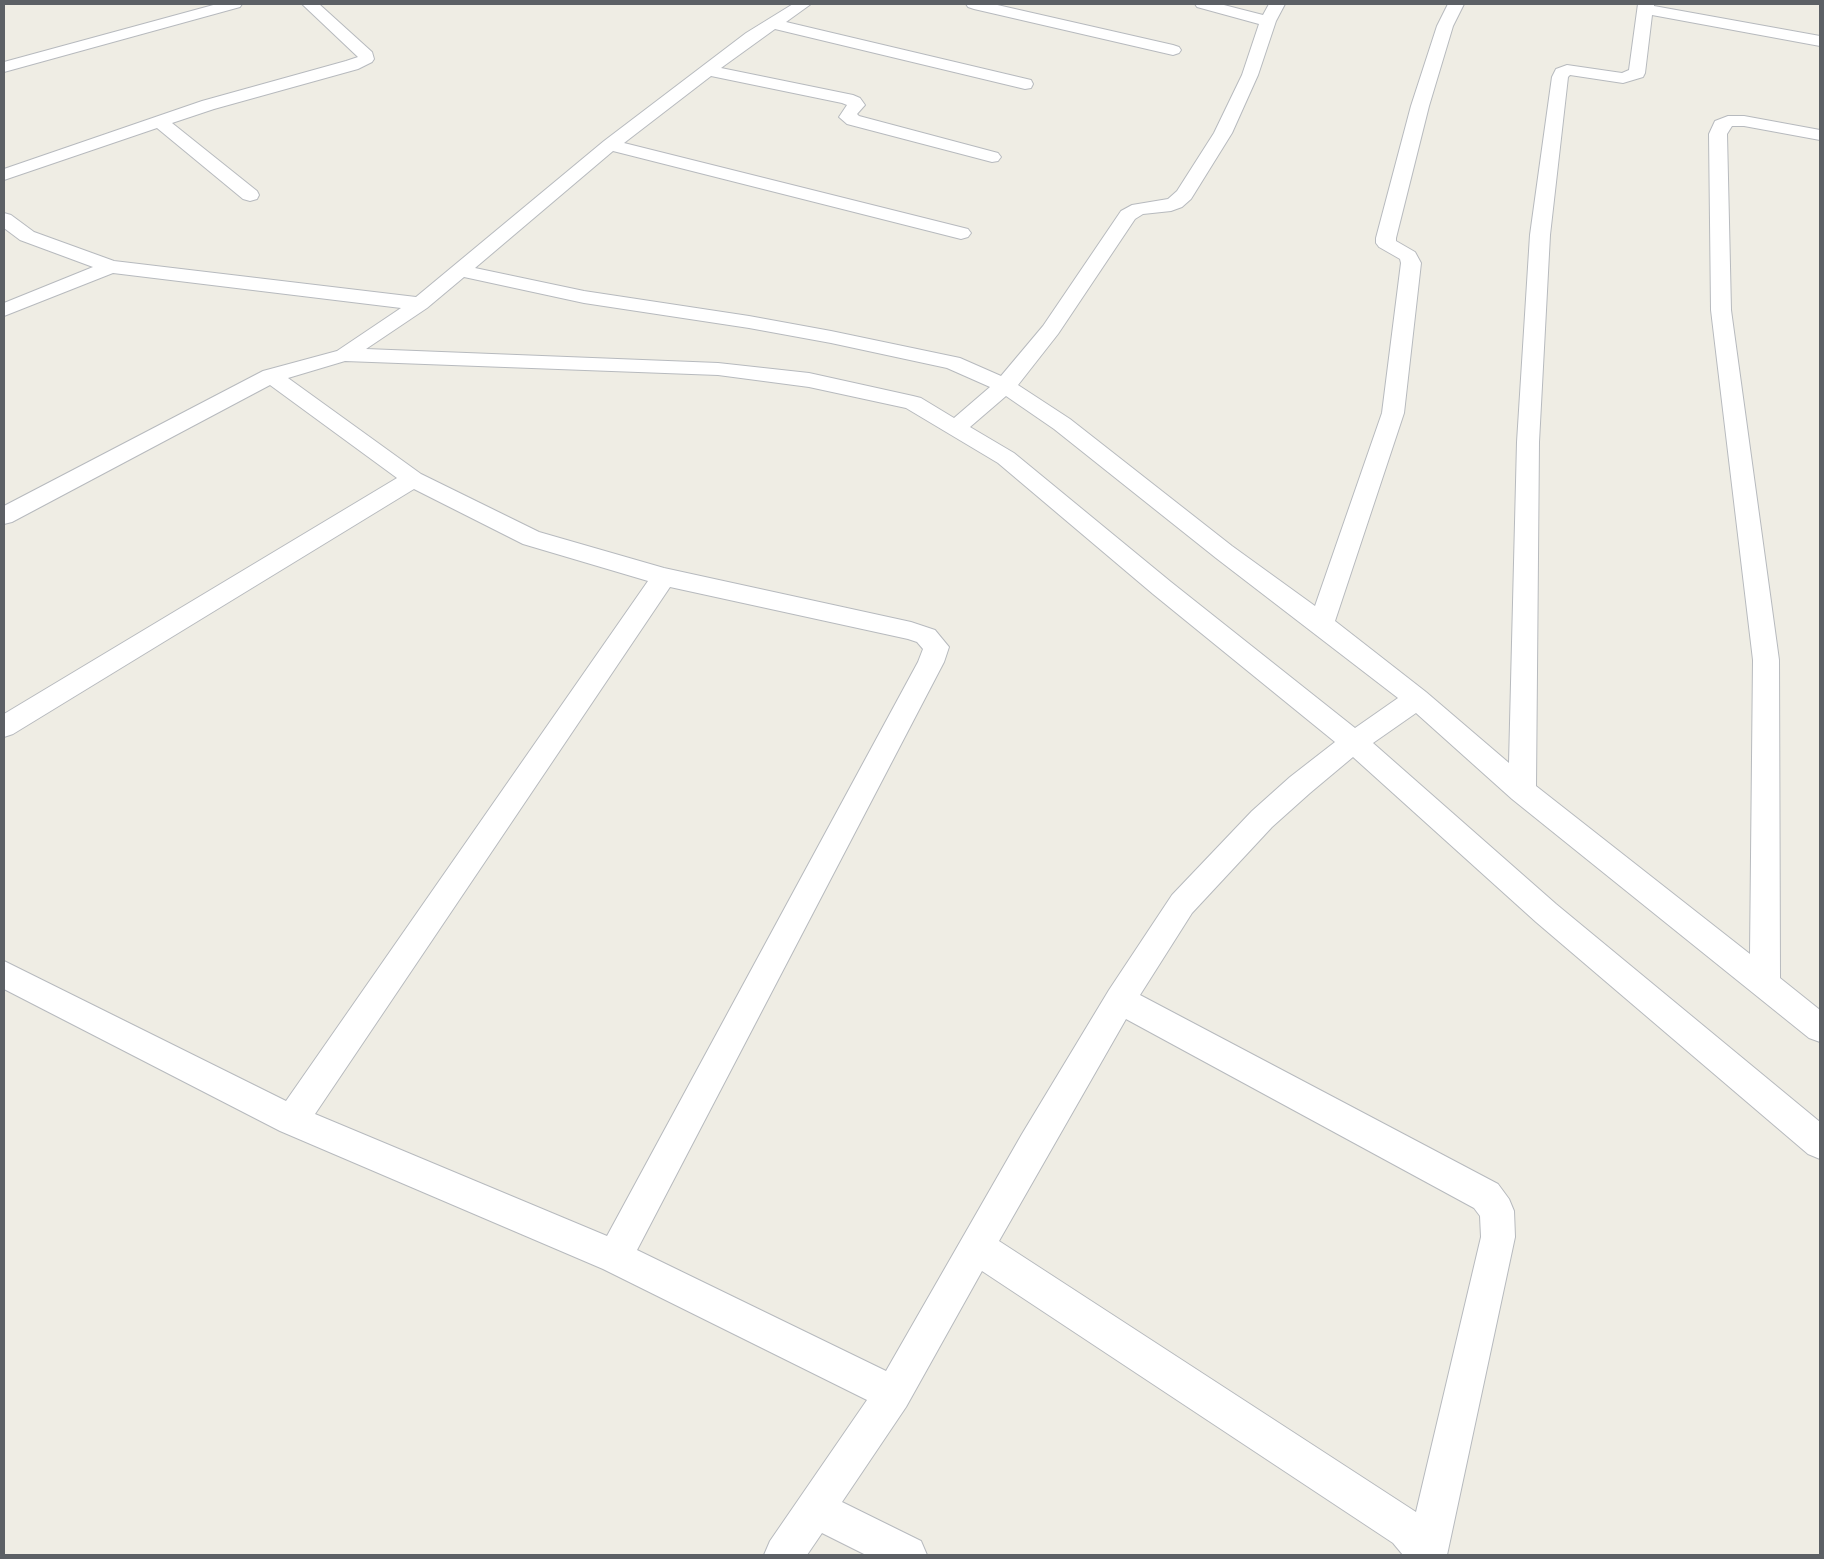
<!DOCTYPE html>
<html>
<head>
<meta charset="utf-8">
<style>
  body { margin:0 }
  #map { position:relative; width:1824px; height:1559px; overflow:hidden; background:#efede4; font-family:"DejaVu Sans",sans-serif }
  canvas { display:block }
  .frame { position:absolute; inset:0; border:5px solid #5c6065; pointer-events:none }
</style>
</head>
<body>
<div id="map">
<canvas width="1824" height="1559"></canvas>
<div class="frame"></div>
</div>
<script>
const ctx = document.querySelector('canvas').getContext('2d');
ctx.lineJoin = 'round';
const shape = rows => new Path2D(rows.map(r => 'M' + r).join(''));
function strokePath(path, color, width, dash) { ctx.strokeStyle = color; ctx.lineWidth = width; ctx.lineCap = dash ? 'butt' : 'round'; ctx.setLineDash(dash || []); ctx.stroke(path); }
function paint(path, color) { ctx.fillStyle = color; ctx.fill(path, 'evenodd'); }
const street = shape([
  [217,4,242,4,240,7,4,72,4,62,217,4],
  [302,4,319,4,372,52,374,59,372,62,358,69,214,109,172,123,257,191,259,195,257,199,250,201,243,199,157,128,4,180,4,169,202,101,346,61,358,57,302,4],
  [793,4,811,4,786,22,1031,80,1033,84,1031,88,1025,89,775,29,721,68,853,95,860,98,865,105,857,114,859,116,998,153,1001,157,998,161,992,162,847,124,839,117,847,105,842,103,711,76,624,143,968,229,971,233,968,237,961,239,613,151,475,268,584,291,749,316,831,331,960,358,1001,376,1043,326,1121,211,1132,205,1168,199,1177,191,1214,133,1242,75,1259,24,1197,7,1195,4,1220,4,1263,15,1269,4,1285,4,1276,21,1258,75,1232,133,1191,199,1182,207,1171,211,1143,214,1135,219,1058,334,1018,385,1070,419,1232,546,1315,606,1382,413,1401,263,1400,259,1379,247,1376,243,1376,238,1411,106,1437,26,1448,4,1464,4,1453,26,1429,106,1396,238,1396,241,1415,252,1421,263,1404,413,1335,621,1426,692,1509,763,1517,442,1530,235,1552,77,1556,69,1567,65,1622,73,1629,70,1638,4,1654,4,1654,6,1820,36,1820,46,1652,15,1645,73,1643,77,1623,83,1570,75,1568,77,1550,235,1539,442,1536,786,1750,954,1753,660,1711,310,1709,134,1715,121,1728,116,1744,116,1820,130,1820,140,1744,126,1732,126,1727,134,1731,310,1779,660,1780,978,1820,1010,1820,1042,1809,1038,1512,799,1416,713,1373,743,1556,904,1820,1122,1820,1159,1808,1154,1536,922,1353,757,1310,793,1272,827,1192,913,1140,995,1498,1184,1509,1199,1514,1211,1515,1237,1447,1555,1403,1555,1393,1543,982,1271,906,1407,842,1502,921,1541,927,1555,866,1555,822,1533,807,1555,764,1555,770,1541,867,1400,603,1269,280,1131,4,989,4,961,286,1101,648,581,523,544,414,489,13,734,4,737,4,714,397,478,270,385,12,522,4,524,4,506,263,371,337,351,401,308,113,273,4,316,4,303,93,267,20,240,4,228,4,213,11,215,34,232,114,261,416,297,604,141,746,33,793,4],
  [464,277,584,303,749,328,831,343,947,368,990,387,954,418,921,398,913,396,809,373,718,363,366,349,427,308,464,277],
  [345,361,718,375,809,387,906,408,998,463,1153,594,1335,742,1290,777,1252,811,1172,895,1109,990,1022,1134,886,1371,637,1250,944,662,949,647,935,630,911,622,664,568,539,532,421,474,288,378,345,361],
  [1006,396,1054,429,1216,558,1398,698,1355,728,1171,582,1014,453,970,427,1006,396],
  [670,587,908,639,917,642,923,649,918,662,607,1236,315,1114,670,587],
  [1126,1019,1474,1208,1480,1216,1481,1237,1416,1512,999,1241,1126,1019],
  [966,4,993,4,1173,45,1179,47,1181,50,1179,53,1173,55,974,9,968,7,966,4]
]);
strokePath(street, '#b7babe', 2);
paint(street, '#fff');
</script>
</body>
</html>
